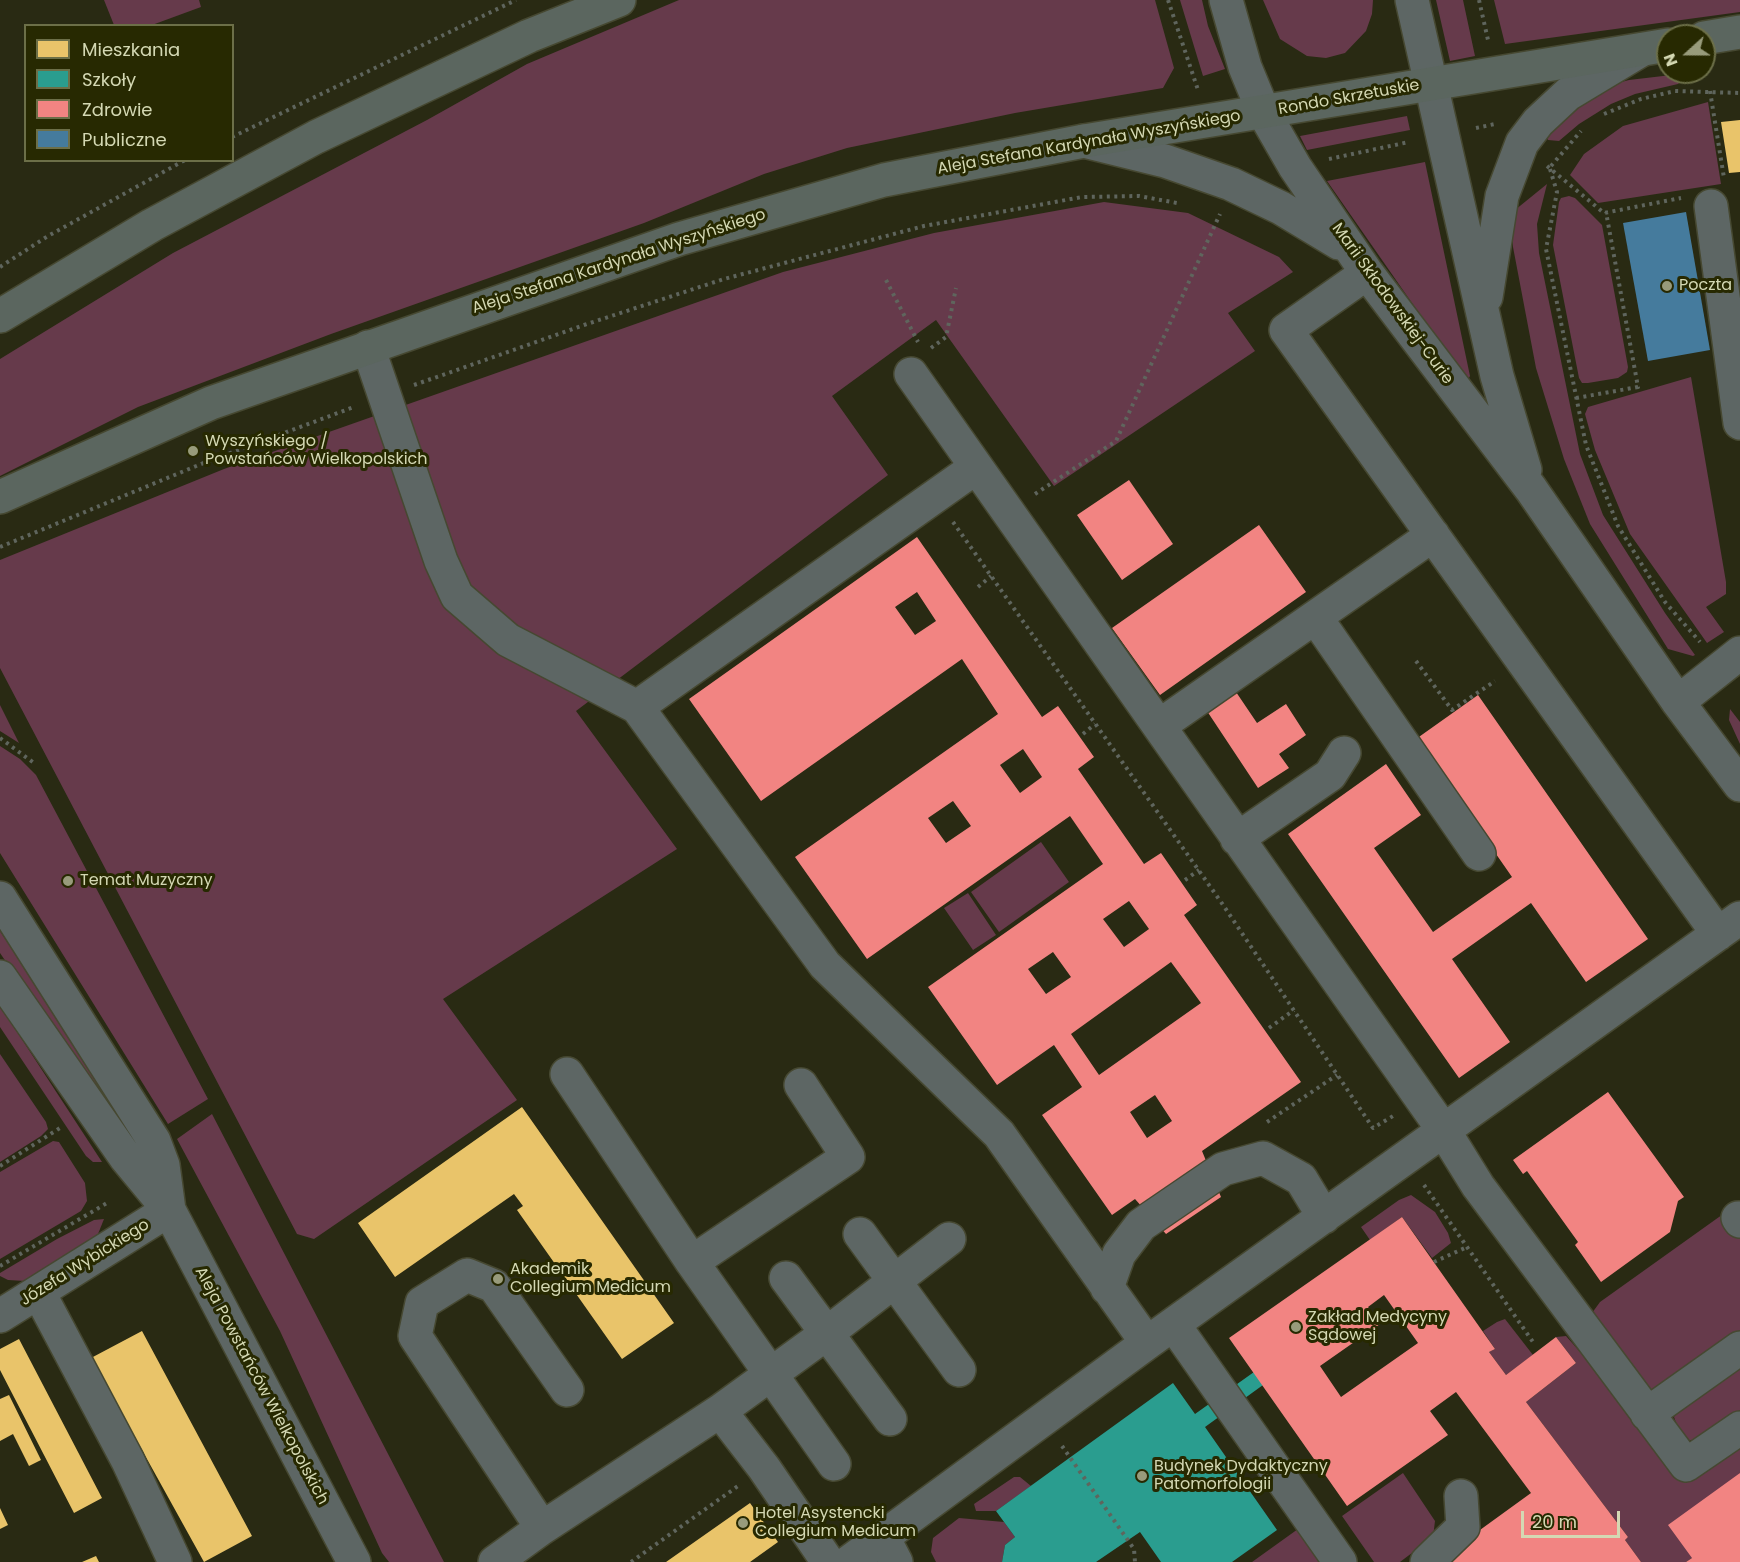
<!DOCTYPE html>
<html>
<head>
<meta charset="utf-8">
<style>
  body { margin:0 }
  #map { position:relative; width:1740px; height:1562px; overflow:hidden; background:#292a13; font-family:Poppins,sans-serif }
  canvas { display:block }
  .legend { position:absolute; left:24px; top:24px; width:210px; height:138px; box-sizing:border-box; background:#272901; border:2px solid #6c6f48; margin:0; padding:8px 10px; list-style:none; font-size:18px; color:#d4d8b3 }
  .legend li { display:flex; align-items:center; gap:12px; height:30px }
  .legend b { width:30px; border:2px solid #6c6f48 }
  .north { position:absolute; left:1656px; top:24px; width:60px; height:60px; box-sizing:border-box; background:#272901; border:2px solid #6c6f48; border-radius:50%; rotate:249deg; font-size:16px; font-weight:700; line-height:24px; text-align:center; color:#d4d8b3 }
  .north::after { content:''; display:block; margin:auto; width:21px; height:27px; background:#989b7b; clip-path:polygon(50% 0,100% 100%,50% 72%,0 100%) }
  .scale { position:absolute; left:1521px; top:1511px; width:99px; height:27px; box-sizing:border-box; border:3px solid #d4d8b3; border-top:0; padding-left:8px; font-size:18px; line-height:21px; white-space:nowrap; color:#d4d8b3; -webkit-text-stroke:4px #272901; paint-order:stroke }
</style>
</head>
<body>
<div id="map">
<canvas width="1740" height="1562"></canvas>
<ul class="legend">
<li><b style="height:16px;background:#e9c46a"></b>Mieszkania</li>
<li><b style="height:16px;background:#2a9d8f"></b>Szkoły</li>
<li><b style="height:16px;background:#f28482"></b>Zdrowie</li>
<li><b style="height:16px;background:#457b9d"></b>Publiczne</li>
</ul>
<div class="north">N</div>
<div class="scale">20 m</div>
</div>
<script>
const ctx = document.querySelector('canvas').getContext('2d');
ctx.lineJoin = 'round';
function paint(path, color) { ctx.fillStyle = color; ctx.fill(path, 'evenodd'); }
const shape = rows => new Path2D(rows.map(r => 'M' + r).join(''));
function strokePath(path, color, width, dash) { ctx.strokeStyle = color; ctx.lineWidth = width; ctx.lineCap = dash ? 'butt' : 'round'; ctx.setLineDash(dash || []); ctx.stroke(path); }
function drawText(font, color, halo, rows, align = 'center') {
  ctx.font = font + ' Poppins,sans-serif'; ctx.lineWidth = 6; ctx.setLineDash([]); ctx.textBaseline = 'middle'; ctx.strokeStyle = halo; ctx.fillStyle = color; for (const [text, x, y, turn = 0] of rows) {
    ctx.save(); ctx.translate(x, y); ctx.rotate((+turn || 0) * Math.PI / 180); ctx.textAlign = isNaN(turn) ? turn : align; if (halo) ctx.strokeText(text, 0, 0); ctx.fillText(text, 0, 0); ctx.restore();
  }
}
const green = shape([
  [104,0,199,0,201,7,152,25,114,25],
  [679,0,1155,0,1174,68,1163,88,1015,113,847,148,764,174,644,223,331,334,138,407,0,476,0,359,173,253,427,120,527,64],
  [1180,0,1202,0,1208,26,1225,69,1203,76],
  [1263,0,1373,0,1372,14,1366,31,1345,53,1326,58,1307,56,1280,39],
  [1436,0,1463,0,1475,56,1450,61],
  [1494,0,1740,0,1740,12,1505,44],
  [1680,74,1682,79,1678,84,1635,94,1611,104,1579,124,1559,141,1548,140,1545,135,1554,123,1610,85,1629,80],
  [1708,102,1721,184,1598,203,1570,175,1584,154,1623,126],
  [1407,116,1410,130,1307,150,1300,136],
  [1425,162,1470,376,1467,382,1327,181],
  [1547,184,1537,224,1539,253,1580,454,1603,515,1665,613,1695,655,1693,656,1668,649,1590,524,1564,459,1536,368,1513,247,1512,220,1515,210],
  [1569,196,1575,198,1602,225,1628,367,1627,372,1618,378,1588,383,1582,383,1579,378,1553,245,1559,202,1561,198],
  [1104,202,1188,213,1279,257,1293,272,1228,313,1255,351,1054,486,936,320,832,396,888,475,576,711,677,849,443,999,517,1100,314,1239,297,1234,0,668,0,560,224,469,783,272,934,233],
  [1691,377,1726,582,1726,594,1706,607,1724,632,1707,643,1630,534,1595,450,1585,414,1588,407],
  [0,705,19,743,0,731],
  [1730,709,1740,722,1740,744,1729,720],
  [0,746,20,759,36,775,208,1099,168,1124,0,853],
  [1041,842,1069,882,999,932,971,892],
  [968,893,996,935,973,950,944,908],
  [0,931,139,1136,129,1143,0,953],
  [0,1002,8,1018,102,1162,93,1162,86,1156,0,1027],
  [0,1054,46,1122,48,1129,41,1136,0,1162],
  [212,1114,444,1562,389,1562,382,1553,280,1331,177,1139],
  [53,1141,59,1142,85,1183,87,1201,81,1211,0,1259,0,1172],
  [1411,1195,1435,1212,1448,1233,1451,1243,1432,1258,1402,1217,1370,1240,1361,1227,1399,1200],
  [1726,1212,1740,1231,1740,1340,1653,1395,1592,1313,1600,1302],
  [104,1219,98,1234,80,1248,25,1281,8,1280,0,1276,0,1273,57,1239,94,1220],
  [1505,1319,1533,1355,1506,1375,1489,1352,1495,1349,1483,1331,1497,1322],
  [1566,1336,1692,1479,1740,1445,1740,1473,1692,1558,1686,1562,1641,1562,1625,1540,1628,1537,1526,1402,1576,1363,1556,1337],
  [1740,1361,1740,1414,1702,1440,1689,1440,1680,1434,1674,1417,1680,1405],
  [1403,1473,1435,1521,1433,1537,1400,1562,1374,1562,1342,1516],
  [1014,1477,1020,1477,1031,1486,996,1511,976,1511,974,1504],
  [959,1518,1004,1522,1015,1537,1005,1545,1002,1562,936,1562,931,1552,933,1538],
  [1298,1529,1321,1562,1252,1562]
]);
const homes = shape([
  [1740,120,1740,172,1729,173,1721,122],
  [522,1107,674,1323,622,1359,517,1210,523,1206,514,1194,395,1277,358,1223],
  [142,1331,252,1536,204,1562,91,1358],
  [19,1339,102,1498,74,1513,0,1370,0,1349],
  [9,1395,41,1460,29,1466,13,1434,0,1441,0,1399],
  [750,1503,778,1542,750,1562,666,1562],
  [0,1508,8,1525,0,1529],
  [96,1556,99,1562,82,1562]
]);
const schools = shape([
  [1254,1372,1263,1385,1205,1427,1277,1530,1232,1562,1161,1562,1140,1532,1096,1562,1002,1562,1005,1545,1015,1537,996,1511,1173,1383,1195,1414]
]);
const health = shape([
  [1129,480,1173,544,1122,580,1077,515],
  [1259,525,1306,592,1160,695,1112,628],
  [917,537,1042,717,1058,706,1094,757,1078,769,1144,864,1161,853,1197,905,1184,915,1301,1082,1202,1151,1221,1197,1166,1234,1135,1199,1112,1215,1042,1115,1082,1087,1054,1045,997,1085,928,987,1103,864,1070,816,867,959,795,857,998,714,962,659,761,801,689,699],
  [917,592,936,621,915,635,895,607],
  [1023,749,1042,777,1020,793,1000,765],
  [953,801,971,826,946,843,928,818],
  [1129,901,1149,929,1124,947,1103,919],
  [1053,952,1071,977,1046,994,1028,969],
  [1171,962,1201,1003,1099,1075,1071,1034],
  [1155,1095,1172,1121,1147,1138,1130,1112],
  [1234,689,1257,723,1286,704,1306,735,1279,754,1289,768,1258,788,1205,708],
  [1478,695,1648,939,1586,982,1531,903,1452,959,1510,1042,1459,1078,1288,834,1386,764,1421,815,1374,848,1433,932,1512,877,1416,739],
  [1608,1092,1684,1197,1678,1201,1670,1232,1601,1282,1575,1245,1578,1242,1527,1171,1523,1174,1513,1160],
  [1402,1217,1495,1349,1489,1352,1506,1375,1556,1337,1576,1363,1526,1402,1628,1537,1625,1540,1641,1562,1445,1562,1462,1543,1531,1493,1456,1392,1430,1411,1448,1435,1347,1506,1229,1338],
  [1384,1295,1418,1343,1341,1397,1320,1366,1380,1324,1368,1307],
  [1740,1473,1740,1562,1686,1562,1692,1558,1668,1525]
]);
const public = shape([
  [1686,212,1710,350,1648,361,1623,223]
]);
const path = shape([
  [1168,0,1198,90],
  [1479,0,1488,40],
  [1710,91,1724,178],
  [1604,114,1641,99,1675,91,1740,93],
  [1476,128,1495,124],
  [232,137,516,0],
  [1329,159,1409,142],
  [1547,166,1604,213,1681,198],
  [1551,166,1581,131],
  [1550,169,1557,192,1546,249,1586,445,1618,526,1665,602,1700,642],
  [0,267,48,236,185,160],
  [886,280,918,342],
  [931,348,946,337,956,288],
  [414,385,584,325,724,279,924,226,1082,197,1139,196,1177,203],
  [1576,398,1638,387,1606,212],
  [1035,494,1116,441,1220,214],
  [953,522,1221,902,1373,1128,1393,1116],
  [0,547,206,462,354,407],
  [978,587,991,576],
  [1416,661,1452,710,1495,681],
  [1083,734,1095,724],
  [0,738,34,763],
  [1185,880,1199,870],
  [1269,1028,1294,1010],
  [1267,1122,1337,1075],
  [0,1166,60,1128],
  [1424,1185,1533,1342],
  [1434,1262,1467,1247],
  [0,1266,107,1203],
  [1062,1446,1134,1549,1135,1562],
  [631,1562,738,1486]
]);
const minor = shape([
  [1226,0,1245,67,1264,113,1295,167,1367,273,1531,489,1678,702,1740,785],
  [1412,0,1497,376,1525,470],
  [1084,141,1165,161,1231,184,1281,208,1339,243],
  [1711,206,1740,423],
  [1367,273,1286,330,1718,934],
  [1486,297,1502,196,1522,143,1538,122,1568,94,1641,50],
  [368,347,441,561,457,596,508,640,637,707],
  [911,374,1444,1131,1478,1186,1686,1465,1740,1428],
  [975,468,637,707,825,965,999,1134,1147,1343],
  [1316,618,1479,854],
  [1678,702,1740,653],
  [1159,726,1433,535],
  [1237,839,1330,775,1344,753],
  [0,898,154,1141,163,1165,169,1210],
  [0,977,126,1158,169,1210,354,1562],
  [567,1074,692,1262,834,1464],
  [1738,1218,1740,1221],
  [860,1234,959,1370],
  [692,1262,848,1157,801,1085],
  [786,1278,890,1419],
  [1107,1288,1119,1254,1141,1225,1223,1169,1263,1158,1301,1179,1324,1217],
  [39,1293,128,1461,175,1562],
  [0,1316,169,1210],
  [1174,1325,1340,1562],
  [720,1411,826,1334,949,1239],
  [1647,1414,1740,1348],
  [542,1528,415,1336,422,1303,467,1275,494,1286,567,1390],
  [883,1537,896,1562],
  [495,1562,542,1528,720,1411,764,1468,828,1562],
  [849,1562,1147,1343,1740,918],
  [1427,1562,1463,1527,1461,1496]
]);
const major = shape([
  [1704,38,1740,32],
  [0,316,152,225,316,137,529,36,619,0],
  [0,497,211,403,679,239,884,180,1084,141,1668,45]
]);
const markers = [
  [1667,286,6,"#989b7b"],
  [193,451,6,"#989b7b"],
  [68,881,6,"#989b7b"],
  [498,1279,6,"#989b7b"],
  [1296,1327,6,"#989b7b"],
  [1142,1476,6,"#989b7b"],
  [743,1523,6,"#989b7b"]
];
const streetNames = [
  ["Rondo Skrzetuskie",1349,98,-10],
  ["Aleja Stefana Kardynała Wyszyńskiego",1089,143,-10],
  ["Aleja Stefana Kardynała Wyszyńskiego",619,262,-18],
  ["Marii Skłodowskiej-Curie",1392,304,54],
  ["Józefa Wybickiego",85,1263,-32],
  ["Aleja Powstańców Wielkopolskich",261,1386,62]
];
const poiNames = [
  ["Poczta",1679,286],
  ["Wyszyńskiego /",205,442],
  ["Powstańców Wielkopolskich",205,460],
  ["Temat Muzyczny",80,881],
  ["Akademik",510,1270],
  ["Collegium Medicum",510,1288],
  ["Zakład Medycyny",1308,1318],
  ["Sądowej",1308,1336],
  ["Budynek Dydaktyczny",1154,1467],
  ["Patomorfologii",1154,1485],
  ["Hotel Asystencki",755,1514],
  ["Collegium Medicum",755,1532]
];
paint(green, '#663a4b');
paint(homes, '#e9c46a');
paint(schools, '#2a9d8f');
paint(health, '#f28482');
paint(public, '#457b9d');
strokePath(minor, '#464831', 36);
strokePath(major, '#464831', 36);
strokePath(path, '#5f655d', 4, [3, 4.5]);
strokePath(minor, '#5d6664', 33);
strokePath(major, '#5b665f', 33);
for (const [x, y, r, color] of markers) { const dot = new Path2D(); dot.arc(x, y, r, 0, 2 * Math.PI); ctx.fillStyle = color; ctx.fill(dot); strokePath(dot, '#272901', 2); }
drawText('16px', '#d4d8b3', '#272901', streetNames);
drawText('16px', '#d4d8b3', '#272901', poiNames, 'left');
</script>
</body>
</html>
